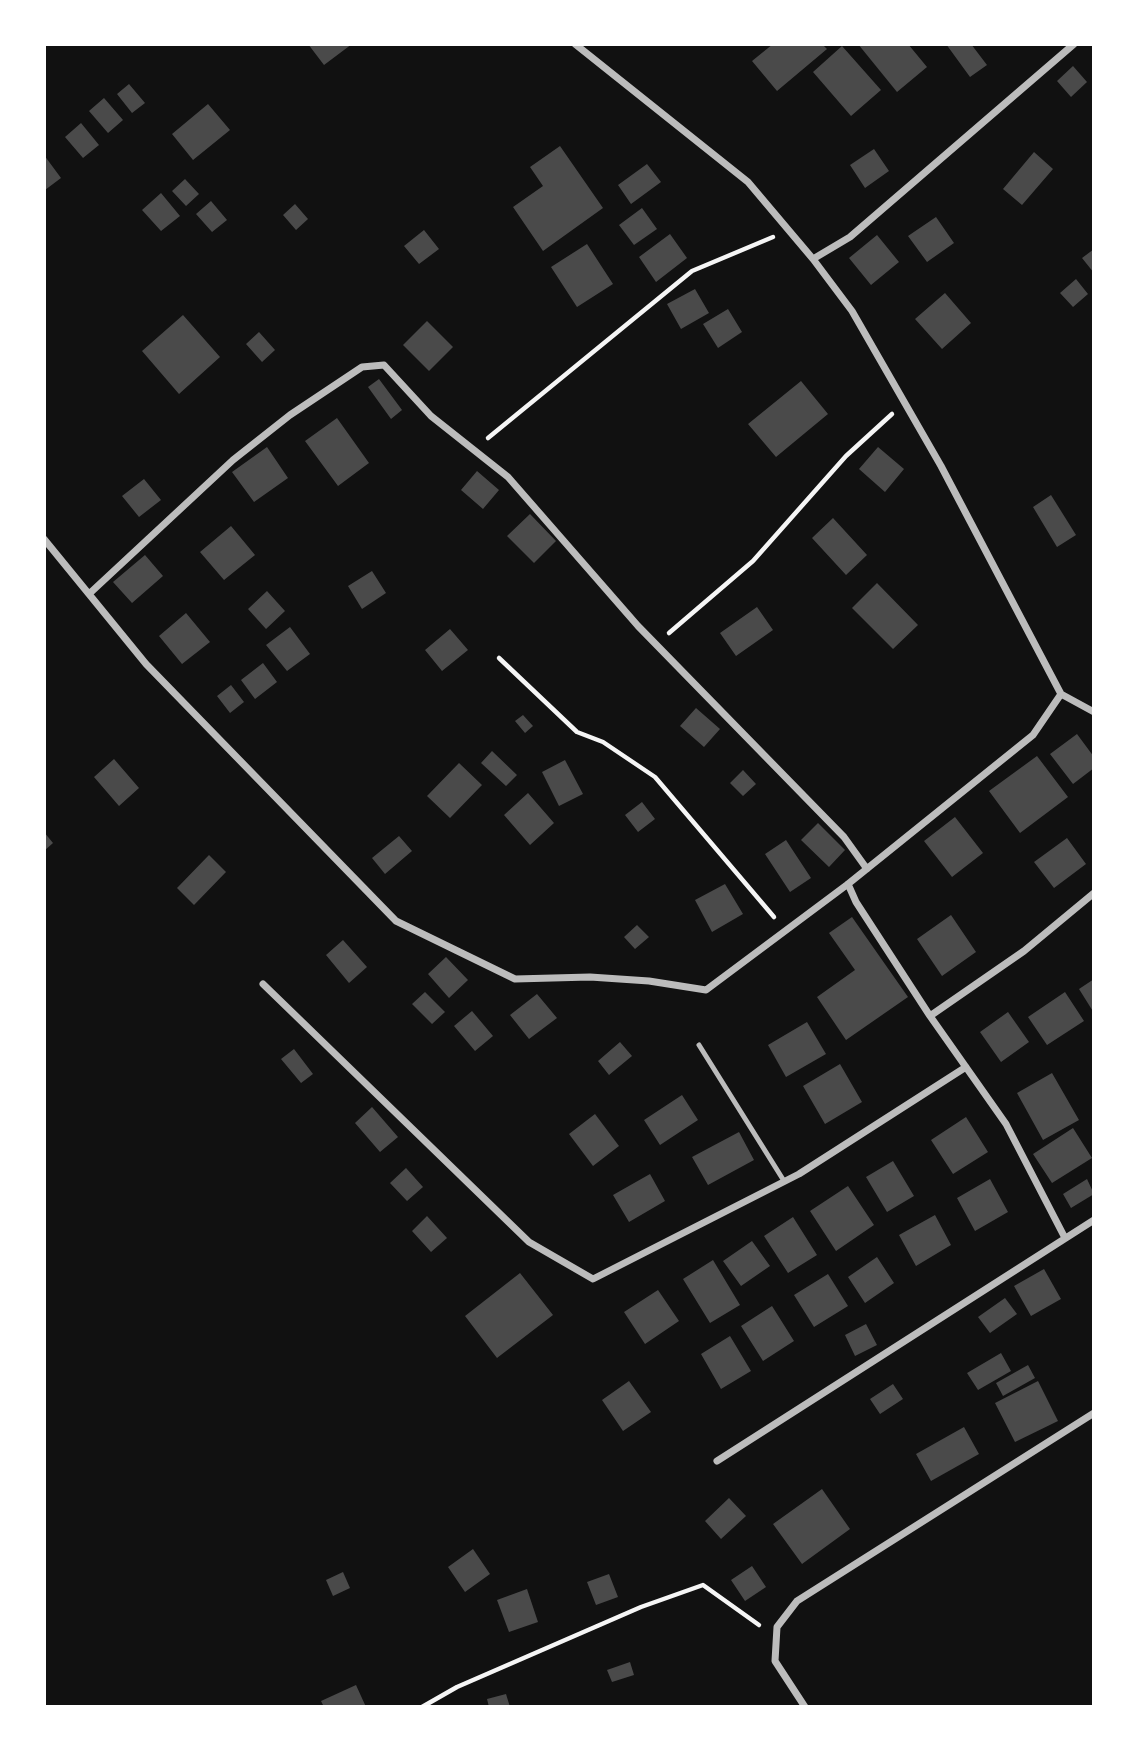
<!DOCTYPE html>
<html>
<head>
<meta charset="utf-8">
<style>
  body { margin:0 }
  #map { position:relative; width:1138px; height:1751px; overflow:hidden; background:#111; font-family:"Libre Baskerville",serif }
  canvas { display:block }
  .frame { position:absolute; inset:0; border:46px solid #fff; pointer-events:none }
</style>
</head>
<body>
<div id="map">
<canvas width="1138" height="1751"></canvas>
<div class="frame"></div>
</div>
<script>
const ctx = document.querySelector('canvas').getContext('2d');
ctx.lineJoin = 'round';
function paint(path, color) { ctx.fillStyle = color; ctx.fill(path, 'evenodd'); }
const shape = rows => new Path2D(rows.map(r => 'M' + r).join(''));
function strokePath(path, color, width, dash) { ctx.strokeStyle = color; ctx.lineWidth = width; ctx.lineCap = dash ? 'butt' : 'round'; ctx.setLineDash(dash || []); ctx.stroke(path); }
const building = shape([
  [308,44,352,44,324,65],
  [773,44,822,44,827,49,777,91,752,61],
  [858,44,908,44,927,67,897,92],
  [946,44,971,44,987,65,970,77],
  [842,46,881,90,851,116,813,72],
  [1073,66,1087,82,1071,97,1057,81],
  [129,84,145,103,132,113,117,94],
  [104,98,123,120,108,133,89,111],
  [208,104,230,130,193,160,172,134],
  [81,123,99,145,83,158,65,137],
  [560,146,603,208,543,251,513,207,543,186,530,167],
  [874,149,889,171,865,188,850,165],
  [1034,152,1053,169,1022,205,1003,189],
  [44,155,61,178,45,190,44,188],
  [647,164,661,182,631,204,618,185],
  [185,179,199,194,186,206,172,191],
  [161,193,180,216,161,231,142,210],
  [211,201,227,220,212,232,196,214],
  [295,204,308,219,296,230,283,215],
  [642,208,657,229,634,245,619,225],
  [936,217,954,243,927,262,908,236],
  [424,230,439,249,419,264,404,246],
  [670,234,687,258,656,282,639,257],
  [877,235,899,262,871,285,849,258],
  [587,244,613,284,577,307,551,267],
  [1094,249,1094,273,1082,258],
  [1076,279,1088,294,1073,307,1060,293],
  [695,289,709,313,681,329,667,304],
  [945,293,971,323,942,349,915,319],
  [728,309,742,332,718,348,703,324],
  [183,315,220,357,179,394,142,351],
  [427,321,453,347,429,371,403,345],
  [259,332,275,350,262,362,246,344],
  [379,379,402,410,391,419,368,387],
  [801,381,828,414,776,457,748,424],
  [337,418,369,463,338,486,305,441],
  [267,447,288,478,254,502,232,472],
  [878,447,904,469,885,492,859,469],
  [477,471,499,490,483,509,461,490],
  [144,479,161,500,139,517,122,496],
  [1051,495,1076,535,1057,547,1033,507],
  [530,514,556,541,534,563,507,536],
  [833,518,867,555,846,575,812,538],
  [231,526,255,555,224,580,200,552],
  [145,555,163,576,132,603,113,582],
  [372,571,386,593,362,609,348,586],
  [877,583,918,625,893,649,852,608],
  [267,591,285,611,266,629,248,609],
  [757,607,773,630,736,656,720,633],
  [186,613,210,642,182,664,159,636],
  [290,627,310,654,287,671,266,645],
  [450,629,468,650,442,671,425,650],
  [263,663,277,682,255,699,241,680],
  [231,685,244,702,230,713,217,696],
  [696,708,720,729,704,747,680,726],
  [523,715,533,726,525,733,515,721],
  [1077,734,1094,757,1094,768,1073,784,1050,754],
  [492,751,517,775,506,786,481,763],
  [1037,756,1068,797,1020,833,989,791],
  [114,759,139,788,119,806,94,777],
  [565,760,583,794,559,806,542,772],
  [459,763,482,785,450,818,427,796],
  [743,770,756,784,743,796,730,783],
  [528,793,554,823,530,845,504,815],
  [642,802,655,819,638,832,625,815],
  [955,817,983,853,952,877,924,841],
  [818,823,845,850,829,867,801,840],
  [44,832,53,843,44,851],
  [399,836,412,851,385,874,372,858],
  [1067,838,1086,864,1054,888,1034,862],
  [786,840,811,878,790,892,765,854],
  [209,855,226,872,194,905,177,888],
  [725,884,743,914,712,932,695,900],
  [951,915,976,952,942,976,917,939],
  [852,917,908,997,846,1040,817,997,855,970,829,933],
  [637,925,649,937,635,949,624,937],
  [343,940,367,967,349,983,326,955],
  [446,957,468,980,449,998,428,974],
  [1094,979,1094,1013,1079,989],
  [425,992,445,1012,432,1024,412,1004],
  [1065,992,1084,1021,1047,1045,1028,1017],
  [537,994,557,1018,529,1039,510,1015],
  [472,1011,493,1036,475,1051,454,1026],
  [1008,1012,1029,1042,1001,1062,980,1032],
  [807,1022,826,1054,786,1077,768,1045],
  [620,1042,632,1056,609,1075,598,1061],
  [294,1049,313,1074,301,1083,281,1059],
  [840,1064,862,1102,825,1124,803,1086],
  [1052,1073,1079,1120,1043,1140,1017,1093],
  [682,1095,698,1120,660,1145,644,1120],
  [372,1107,398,1137,380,1152,355,1123],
  [595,1114,619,1146,593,1166,569,1134],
  [966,1117,988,1152,953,1174,931,1140],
  [1073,1128,1092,1158,1052,1183,1033,1154],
  [739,1132,754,1160,708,1185,692,1157],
  [893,1161,914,1196,887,1212,866,1177],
  [406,1168,423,1187,407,1201,390,1183],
  [650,1174,665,1201,629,1222,613,1195],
  [990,1179,1008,1212,975,1231,957,1198],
  [1087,1179,1094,1194,1071,1208,1063,1194],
  [848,1186,874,1225,836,1251,810,1211],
  [935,1215,951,1245,916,1266,899,1235],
  [427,1216,447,1238,431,1252,412,1231],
  [793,1217,817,1255,788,1273,764,1236],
  [752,1241,770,1266,741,1286,723,1261],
  [877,1257,894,1283,865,1303,848,1277],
  [713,1260,740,1305,710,1323,683,1279],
  [1044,1269,1061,1299,1031,1316,1014,1286],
  [520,1273,553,1315,497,1358,465,1316],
  [828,1274,848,1306,814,1327,794,1295],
  [658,1290,679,1321,645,1344,624,1312],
  [1005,1298,1017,1314,990,1333,978,1317],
  [772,1306,794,1341,763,1361,741,1326],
  [866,1324,877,1345,855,1356,845,1335],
  [730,1336,751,1371,721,1389,701,1354],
  [1001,1353,1011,1371,978,1390,967,1373],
  [1028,1365,1035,1378,1003,1396,996,1383],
  [629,1381,651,1412,623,1431,602,1400],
  [1038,1381,1058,1421,1015,1442,995,1403],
  [893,1384,903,1399,880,1414,870,1399],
  [964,1427,979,1454,931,1481,916,1454],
  [822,1489,850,1529,802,1564,773,1524],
  [729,1498,746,1516,721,1539,705,1521],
  [473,1549,490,1574,465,1592,448,1567],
  [752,1566,766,1587,745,1601,731,1580],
  [343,1572,350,1588,333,1596,326,1580],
  [609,1574,618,1597,596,1605,587,1582],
  [527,1589,538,1622,509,1632,497,1600],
  [630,1662,634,1675,612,1682,607,1670],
  [356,1685,366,1707,324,1707,321,1701],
  [506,1694,510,1707,489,1707,487,1699]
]);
const path = shape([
  [488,438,692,271,773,237],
  [669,633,753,561,846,456,892,414],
  [499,658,577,732,603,742,655,777,774,917],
  [422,1707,457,1687,641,1607,703,1585,759,1625]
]);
const service = shape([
  [699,1045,784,1181]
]);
const minor = shape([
  [575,44,748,182,813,259,852,311,941,466,1061,694,1094,712],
  [813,259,850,237,1074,44],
  [44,539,146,664,396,921,515,979,590,977,649,981,706,990,848,884,1033,735,1061,694],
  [89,594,233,460,290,415,362,367,384,365,431,416,508,477,638,626,844,837,867,869],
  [848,884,856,902,930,1016,1006,1124,1065,1238],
  [263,984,529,1242,593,1279,799,1174,966,1067],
  [930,1016,1024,951,1094,893],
  [717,1461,1094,1220],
  [805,1707,775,1661,777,1627,797,1601,1094,1413]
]);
paint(building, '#4a4a4a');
strokePath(path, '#f5f5f5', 4.5);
strokePath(service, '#bcbcbc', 5);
strokePath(minor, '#bcbcbc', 7);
</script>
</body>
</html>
